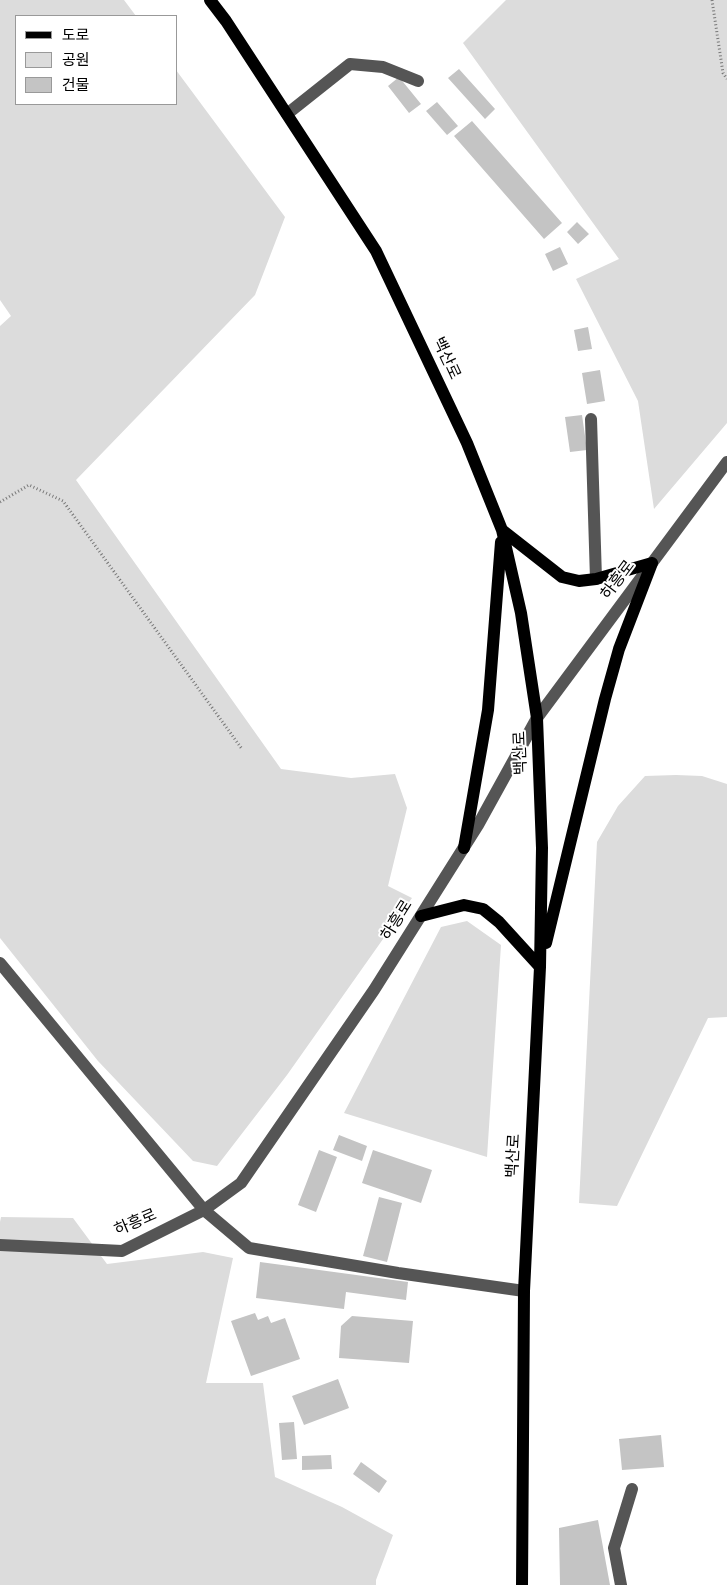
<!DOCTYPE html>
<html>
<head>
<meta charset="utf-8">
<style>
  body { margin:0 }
  #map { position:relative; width:727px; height:1585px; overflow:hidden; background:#fff; font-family:Overpass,"Noto Sans KR",sans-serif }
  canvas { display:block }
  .legend { position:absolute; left:15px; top:15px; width:162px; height:90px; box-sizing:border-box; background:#fff; border:1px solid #999; margin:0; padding:6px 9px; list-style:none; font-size:15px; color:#000 }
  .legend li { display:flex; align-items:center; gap:10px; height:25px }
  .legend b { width:25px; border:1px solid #999 }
</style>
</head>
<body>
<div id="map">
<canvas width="727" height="1585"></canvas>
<ul class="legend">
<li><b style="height:6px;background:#000"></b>도로</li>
<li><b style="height:14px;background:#dcdcdc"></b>공원</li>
<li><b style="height:14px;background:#c4c4c4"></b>건물</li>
</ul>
</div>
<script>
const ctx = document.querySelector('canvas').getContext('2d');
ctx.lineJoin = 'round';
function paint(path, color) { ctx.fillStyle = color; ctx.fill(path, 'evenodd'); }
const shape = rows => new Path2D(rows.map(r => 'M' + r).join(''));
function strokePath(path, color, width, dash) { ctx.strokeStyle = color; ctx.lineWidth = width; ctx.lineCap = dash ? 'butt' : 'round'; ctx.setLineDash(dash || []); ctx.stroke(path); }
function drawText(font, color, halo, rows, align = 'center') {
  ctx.font = font + ' Overpass,"Noto Sans KR",sans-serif'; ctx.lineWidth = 4; ctx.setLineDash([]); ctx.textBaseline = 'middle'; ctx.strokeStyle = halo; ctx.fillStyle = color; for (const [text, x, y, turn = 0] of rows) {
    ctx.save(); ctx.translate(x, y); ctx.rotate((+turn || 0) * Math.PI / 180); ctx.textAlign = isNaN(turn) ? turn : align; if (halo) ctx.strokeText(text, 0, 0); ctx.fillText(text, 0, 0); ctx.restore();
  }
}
const green = shape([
  [0,0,124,0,136,16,16,16,16,104,176,104,176,70,285,217,255,295,76,480,281,769,351,778,395,774,407,808,388,886,412,898,287,1075,217,1166,193,1161,98,1061,0,938,0,326,11,316,0,300],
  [506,0,727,0,727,423,654,509,638,401,576,279,619,259,463,43],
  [676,775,702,776,727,784,727,1017,708,1018,617,1206,579,1203,597,842,618,806,645,776],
  [467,921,501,945,487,1157,344,1113,441,927],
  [1,1217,73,1218,107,1264,203,1252,233,1258,206,1383,263,1383,275,1477,342,1507,393,1535,376,1580,376,1585,0,1585,0,1222]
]);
const building = shape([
  [459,69,495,109,485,119,448,78],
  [399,77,421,104,409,113,388,86],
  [437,102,458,126,447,135,426,111],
  [472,121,562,223,544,239,454,136],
  [577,222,589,234,578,244,567,232],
  [560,247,568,264,553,271,545,254],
  [588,327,592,349,578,351,574,330],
  [600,370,605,401,587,404,582,373],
  [582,415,587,450,570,452,565,417],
  [339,1135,367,1146,362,1161,333,1150],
  [319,1150,337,1157,316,1212,298,1205],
  [373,1150,432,1170,421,1203,362,1183],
  [379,1197,402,1203,387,1262,363,1256],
  [260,1262,408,1282,406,1300,346,1292,344,1309,256,1298],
  [255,1313,258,1320,268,1316,271,1323,285,1318,300,1359,251,1376,231,1321],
  [352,1316,413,1321,409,1363,339,1358,341,1326],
  [338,1379,349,1408,304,1425,292,1396],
  [294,1422,297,1459,282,1460,279,1423],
  [661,1435,664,1467,622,1470,619,1439],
  [331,1455,332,1469,302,1470,302,1456],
  [361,1462,387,1481,379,1493,353,1474],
  [598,1520,610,1585,560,1585,559,1528]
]);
const path = shape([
  [712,0,723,73,727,79],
  [0,502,29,485,63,501,242,749]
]);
const minor = shape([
  [287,114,350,64,383,67,418,81],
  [591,419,596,579],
  [0,963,204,1210,249,1248,398,1273,524,1291],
  [0,1245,122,1251,204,1210,241,1183,374,990,478,825,537,718,727,462],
  [621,1585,614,1548,632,1489]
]);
const major = shape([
  [210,0,226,21,376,251,467,443,502,530,521,613,537,718,542,848,540,967,524,1291,522,1585],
  [502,530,562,577,579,581,596,579,652,563],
  [464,848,488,710,501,542],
  [421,916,464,905,483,909,499,922,540,967],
  [546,943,605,699,619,649,652,563]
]);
const streetNames = [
  ["백산로",445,359,65],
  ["하흥로",619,581,-53],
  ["백산로",522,753,-92],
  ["하흥로",398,921,-58],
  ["백산로",515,1156,-87],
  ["하흥로",136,1224,-23]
];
paint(green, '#dcdcdc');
paint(building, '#c4c4c4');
strokePath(path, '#777', 3, [1, 2.5]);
strokePath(minor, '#555', 12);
strokePath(major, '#000', 12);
drawText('16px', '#000', '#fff', streetNames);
</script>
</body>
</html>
